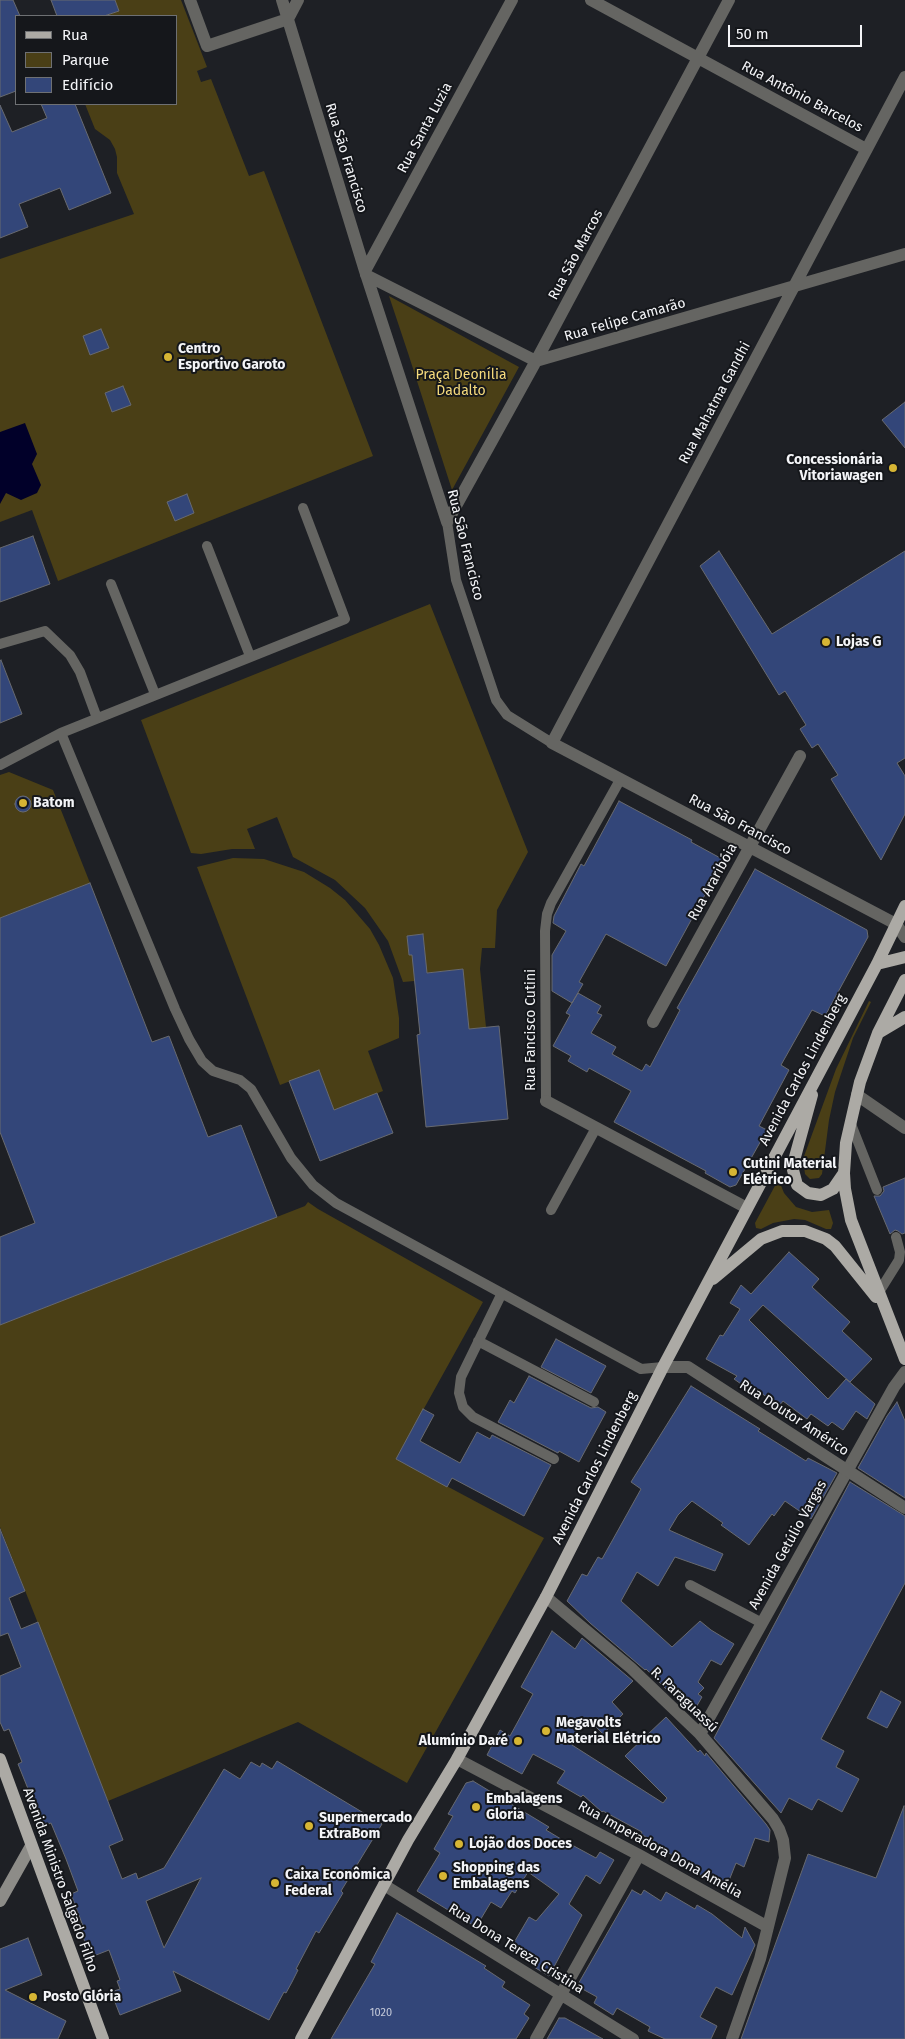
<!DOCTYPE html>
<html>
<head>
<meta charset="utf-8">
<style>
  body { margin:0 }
  #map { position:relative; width:905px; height:2039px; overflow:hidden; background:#1e2025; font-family:"Fira Sans",sans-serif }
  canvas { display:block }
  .legend { position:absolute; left:15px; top:15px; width:162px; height:90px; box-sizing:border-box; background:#15171b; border:1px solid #6e7073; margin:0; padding:6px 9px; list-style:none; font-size:15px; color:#f4f5f8 }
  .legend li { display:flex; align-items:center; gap:10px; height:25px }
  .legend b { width:25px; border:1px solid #6e7073 }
  .scale { position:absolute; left:728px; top:25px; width:134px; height:22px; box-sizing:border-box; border:2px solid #f4f5f8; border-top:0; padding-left:6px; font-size:15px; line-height:18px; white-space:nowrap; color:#f4f5f8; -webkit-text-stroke:4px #15171b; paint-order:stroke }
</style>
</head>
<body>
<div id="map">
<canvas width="905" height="2039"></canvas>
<ul class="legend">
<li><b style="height:6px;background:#acaaa5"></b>Rua</li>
<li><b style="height:14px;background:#4a3f16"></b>Parque</li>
<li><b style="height:14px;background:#334679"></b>Edifício</li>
</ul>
<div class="scale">50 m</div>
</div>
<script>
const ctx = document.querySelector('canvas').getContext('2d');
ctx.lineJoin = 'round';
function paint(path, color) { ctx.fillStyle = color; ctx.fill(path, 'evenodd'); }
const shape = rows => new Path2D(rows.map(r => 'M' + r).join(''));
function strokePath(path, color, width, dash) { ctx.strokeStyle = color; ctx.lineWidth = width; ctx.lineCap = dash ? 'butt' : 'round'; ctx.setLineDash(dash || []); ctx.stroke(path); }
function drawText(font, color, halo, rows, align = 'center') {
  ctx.font = font + ' "Fira Sans",sans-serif'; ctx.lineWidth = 4; ctx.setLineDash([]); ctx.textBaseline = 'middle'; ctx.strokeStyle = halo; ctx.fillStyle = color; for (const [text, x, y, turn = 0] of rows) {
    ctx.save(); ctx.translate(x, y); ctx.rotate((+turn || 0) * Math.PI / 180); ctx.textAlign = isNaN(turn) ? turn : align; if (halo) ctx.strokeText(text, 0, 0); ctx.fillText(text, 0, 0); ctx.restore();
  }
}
const green = shape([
  [115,0,181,0,207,67,197,71,201,82,211,79,249,176,264,171,373,456,58,581,32,510,0,522,0,259,134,214,117,173,117,157,115,149,110,140,95,129,85,104,176,104,176,16,104,16,119,11],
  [389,296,519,367,452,490,408,353],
  [430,604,528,852,497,910,495,948,482,948,480,969,486,1027,469,1029,463,969,414,974,414,981,403,982,388,941,365,908,335,880,293,857,277,817,247,829,255,849,232,849,201,854,191,853,141,720],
  [423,934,425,953,409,955,407,936],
  [9,772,53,790,90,883,0,918,0,775],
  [233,858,264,859,304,872,330,888,345,900,370,929,379,945,393,978,399,1018,399,1038,368,1051,383,1091,334,1110,319,1070,280,1085,197,867],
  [869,1001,871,1002,853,1038,835,1092,829,1120,822,1174,819,1178,810,1179,805,1174,803,1159,836,1069],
  [777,1182,780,1183,784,1193,796,1207,812,1212,829,1210,833,1223,831,1229,826,1229,805,1220,794,1219,773,1223,761,1229,756,1228,755,1223],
  [308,1202,318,1209,483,1302,396,1459,544,1538,407,1783,298,1722,108,1801,0,1527,0,1325,305,1206]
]);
const water = shape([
  [25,423,37,454,32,464,41,485,37,493,21,500,6,493,0,504,0,432]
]);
const building = shape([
  [0,0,13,0,20,16,16,16,16,91,0,97,0,0],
  [51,0,115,0,119,11,104,16,57,16,51,0],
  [41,104,75,104,111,193,69,210,60,188,19,204,28,227,0,238,0,105,12,132,47,118,41,104],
  [101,329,109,348,90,355,83,336,101,329],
  [123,386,131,405,112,412,105,393,123,386],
  [905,402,905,448,882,420,905,402],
  [187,494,194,513,175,521,167,502,187,494],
  [33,536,50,584,0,602,0,548,33,536],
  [719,551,772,634,905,551,905,758,897,763,905,776,905,814,881,860,831,779,838,775,818,744,812,748,800,729,806,725,785,691,779,695,700,566,719,551],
  [1,660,22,714,0,723,0,661,1,660],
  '15 804a8 8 0 1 1 16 0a8 8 0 1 1-16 0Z',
  [619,801,692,840,691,842,724,860,666,966,606,934,579,982,583,984,572,1003,552,991,552,955,566,931,553,923,554,916,581,864,584,866,619,801],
  [755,869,867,930,868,937,825,1016,812,1010,781,1065,789,1070,759,1126,767,1130,736,1185,730,1187,705,1173,706,1171,614,1122,631,1091,589,1068,587,1072,568,1061,571,1056,553,1046,570,1015,566,1013,578,993,601,1006,597,1013,602,1015,591,1033,616,1047,612,1054,642,1071,646,1064,650,1067,680,1010,677,1008,755,869],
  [90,883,152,1042,169,1036,208,1137,241,1125,277,1217,0,1325,0,1237,35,1223,0,1132,0,918,90,883],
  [423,934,427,973,463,969,469,1029,499,1026,508,1119,426,1127,417,1035,420,1034,412,955,409,955,407,936,423,934],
  [319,1070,334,1110,377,1093,393,1133,320,1161,289,1081,319,1070],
  [905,1178,905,1233,902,1234,898,1231,895,1230,890,1234,874,1196,880,1196,884,1191,883,1187,905,1178],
  [789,1252,819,1279,812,1287,850,1322,842,1331,872,1359,850,1382,763,1305,749,1320,828,1399,846,1379,875,1404,867,1419,856,1411,843,1430,832,1422,828,1426,811,1414,807,1419,783,1401,779,1406,753,1387,751,1391,734,1379,737,1376,706,1359,720,1335,723,1336,740,1309,730,1303,741,1285,751,1294,789,1252],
  [556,1339,606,1366,591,1393,541,1367,556,1339],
  [529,1376,591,1408,598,1407,606,1412,579,1462,559,1451,558,1453,498,1422,510,1400,514,1403,529,1376],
  [691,1386,760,1429,758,1431,806,1461,808,1458,837,1473,811,1519,785,1501,774,1516,772,1514,749,1545,721,1525,723,1523,692,1501,678,1515,669,1530,723,1554,715,1571,675,1557,658,1586,637,1572,621,1601,672,1647,700,1621,711,1630,734,1644,721,1665,711,1660,698,1682,704,1688,698,1694,702,1697,695,1709,686,1709,646,1669,645,1670,590,1623,567,1601,582,1574,587,1576,598,1557,602,1559,641,1489,631,1482,691,1386],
  [897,1402,905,1421,905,1498,858,1468,887,1416,897,1402],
  [423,1409,434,1415,420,1441,460,1463,477,1432,490,1439,492,1435,551,1465,524,1516,452,1478,447,1487,396,1459,423,1409],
  [850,1482,905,1516,905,1583,821,1739,844,1751,836,1767,859,1779,842,1812,818,1799,812,1810,789,1798,781,1813,714,1738,850,1482],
  [0,1529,25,1591,9,1598,21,1629,38,1622,123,1840,109,1846,122,1879,136,1873,138,1879,164,1868,224,1769,240,1779,251,1762,260,1767,262,1763,272,1769,277,1761,382,1824,341,1891,343,1893,319,1933,316,1931,296,1969,298,1970,292,1982,286,1993,284,1992,269,2020,173,1971,181,1991,120,2015,111,1992,120,1989,117,1981,120,1980,109,1950,91,1957,79,1927,83,1926,71,1894,78,1891,66,1859,51,1823,43,1826,18,1764,22,1762,9,1729,4,1731,0,1722,0,1676,21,1667,8,1633,0,1636,0,1529],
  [201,1878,164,1948,146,1901,201,1878],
  [552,1631,575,1649,582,1638,633,1681,612,1702,623,1714,603,1734,587,1718,572,1745,663,1803,667,1798,625,1756,666,1717,698,1752,700,1750,705,1756,706,1753,766,1824,770,1830,769,1842,755,1838,744,1867,736,1863,728,1883,714,1878,713,1882,689,1869,691,1865,665,1851,666,1849,641,1834,642,1832,603,1811,602,1812,583,1795,581,1797,557,1783,565,1771,533,1754,522,1774,487,1755,500,1730,510,1736,533,1694,521,1687,552,1631],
  [881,1691,901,1702,887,1728,867,1718,881,1691],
  [473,1781,549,1827,546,1830,561,1839,596,1858,600,1852,614,1860,600,1884,586,1875,569,1904,582,1915,549,1976,534,1967,537,1961,512,1946,529,1917,536,1921,559,1894,528,1872,515,1893,512,1891,501,1908,491,1902,476,1927,417,1891,440,1853,434,1849,453,1816,448,1814,466,1783,473,1781],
  [904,1806,905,2039,741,2039,808,1854,876,1878,904,1806],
  [632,1890,641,1895,644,1890,661,1901,666,1892,695,1909,697,1905,712,1914,742,1938,745,1927,755,1945,732,1995,716,1987,700,2017,717,2026,711,2039,665,2039,648,2031,650,2027,617,2008,613,2015,594,2003,597,1997,577,1986,632,1890],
  [397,1913,486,1966,484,1968,505,1982,502,1987,530,2005,524,2014,529,2018,516,2039,331,2039,375,1964,371,1962,397,1913],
  [28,1938,42,1975,5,1990,66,2021,58,2039,0,2039,0,1949,28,1938],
  [559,2018,565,2018,603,2039,547,2039,559,2018]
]);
const service = shape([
  [447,522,456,580,496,700,507,715,552,743],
  [207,546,250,656],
  [111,584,155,694],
  [0,644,45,631,70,655,80,672,97,718],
  [61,733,175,1009,189,1039,202,1061,213,1071,240,1080,251,1089,291,1158,313,1185,336,1203,641,1369,663,1367],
  [0,765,61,733,345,619,303,508],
  [546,1101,545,931,547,914,551,903,620,780],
  [851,1124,877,1190],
  [551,1210,596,1128],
  [879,1292,899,1260,900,1252,896,1237],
  [502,1293,461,1377,459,1393,463,1407,473,1417,554,1459],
  [478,1341,594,1402],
  [690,1585,762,1623]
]);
const minor = shape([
  [190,0,207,46,288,19,298,0],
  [282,0,365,271,447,522],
  [591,0,866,149],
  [905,77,552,743,896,924,905,937],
  [365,271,512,0],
  [366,275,536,361,905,254],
  [447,522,536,361,729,0],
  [653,1022,800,756],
  [857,1095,905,1128],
  [546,1101,747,1208],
  [546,1597,631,1668,700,1734,773,1819,779,1829,783,1840,785,1858,760,1959,732,2039],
  [700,1734,894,1387,905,1372],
  [457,1759,639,1855,768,1927],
  [384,1885,633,2039],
  [536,2039,639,1855]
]);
const tertiary = shape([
  [663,1367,688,1367,905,1508]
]);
const secondary = shape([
  [0,1901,31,1846]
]);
const primary = shape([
  [877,964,905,957],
  [905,980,878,1033,860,1082,846,1143,844,1173,845,1189,851,1220,905,1359],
  [878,1033,905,1017],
  [812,1095,795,1157,793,1170,797,1185,808,1193,821,1195,833,1189,844,1173],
  [713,1279,761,1239,782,1231,805,1231,826,1239,835,1246,876,1297],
  [0,1759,103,2039],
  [301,2039,408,1840,457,1759,546,1597,663,1367,877,964,905,906]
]);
const markers = [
  [168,357,5,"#d6b534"],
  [893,468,5,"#d6b534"],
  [826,642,5,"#d6b534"],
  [23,803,5,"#d6b534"],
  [733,1172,5,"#d6b534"],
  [546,1731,5,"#d6b534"],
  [518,1741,5,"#d6b534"],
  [476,1807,5,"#d6b534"],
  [309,1826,5,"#d6b534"],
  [459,1844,5,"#d6b534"],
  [443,1876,5,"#d6b534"],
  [275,1883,5,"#d6b534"],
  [33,1997,5,"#d6b534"]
];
const numberNames = [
  ["1020",381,2013]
];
const streetNames = [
  ["Rua Antônio Barcelos",802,97,28],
  ["Rua Santa Luzia",425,128,-62],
  ["Rua São Francisco",346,158,73],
  ["Rua São Marcos",576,255,-62],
  ["Rua Felipe Camarão",625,320,-16],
  ["Rua Mahatma Gandhi",715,403,-62],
  ["Rua São Francisco",465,545,76],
  ["Rua São Francisco",740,825,28],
  ["Rua Araribóia",713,882,-61],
  ["Rua Fancisco Cutini",531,1030,-90],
  ["Avenida Carlos Lindenberg",803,1070,-62],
  ["Rua Doutor Américo",794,1418,33],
  ["Avenida Carlos Lindenberg",595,1468,-63],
  ["Avenida Getúlio Vargas",788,1545,-61],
  ["R. Paraguassú",684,1700,44],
  ["Rua Imperadora Dona Amélia",660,1850,29],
  ["Avenida Ministro Salgado Filho",60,1880,70],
  ["Rua Dona Tereza Cristina",516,1949,32]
];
const poiNames = [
  ["Centro",178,349],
  ["Esportivo Garoto",178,365],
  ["Concessionária",883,460,"right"],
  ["Vitoriawagen",883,476,"right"],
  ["Lojas G",836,642],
  ["Batom",33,803],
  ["Cutini Material",743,1164],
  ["Elétrico",743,1180],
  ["Megavolts",556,1723],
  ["Material Elétrico",556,1739],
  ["Alumínio Daré",508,1741,"right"],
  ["Embalagens",486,1799],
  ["Gloria",486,1815],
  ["Supermercado",319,1818],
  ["ExtraBom",319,1834],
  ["Lojão dos Doces",469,1844],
  ["Shopping das",453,1868],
  ["Embalagens",453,1884],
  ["Caixa Econômica",285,1875],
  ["Federal",285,1891],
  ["Posto Glória",43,1997]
];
const parkNames = [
  ["Praça Deonília",461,375],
  ["Dadalto",461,391]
];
paint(green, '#4a3f16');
paint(water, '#010029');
paint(building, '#334679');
strokePath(building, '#686a70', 1);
strokePath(service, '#656562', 10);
strokePath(minor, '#656562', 12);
strokePath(tertiary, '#656562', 12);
strokePath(secondary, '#8d8c88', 12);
strokePath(primary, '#acaaa5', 12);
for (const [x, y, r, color] of markers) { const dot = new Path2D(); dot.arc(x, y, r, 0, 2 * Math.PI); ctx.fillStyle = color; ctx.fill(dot); strokePath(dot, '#15171b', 2); }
drawText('11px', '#c4c9d8', null, numberNames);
drawText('14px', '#f4f5f8', '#15171b', streetNames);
drawText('bold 14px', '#f4f5f8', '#15171b', poiNames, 'left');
drawText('14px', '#f5da7c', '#15171b', parkNames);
</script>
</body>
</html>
